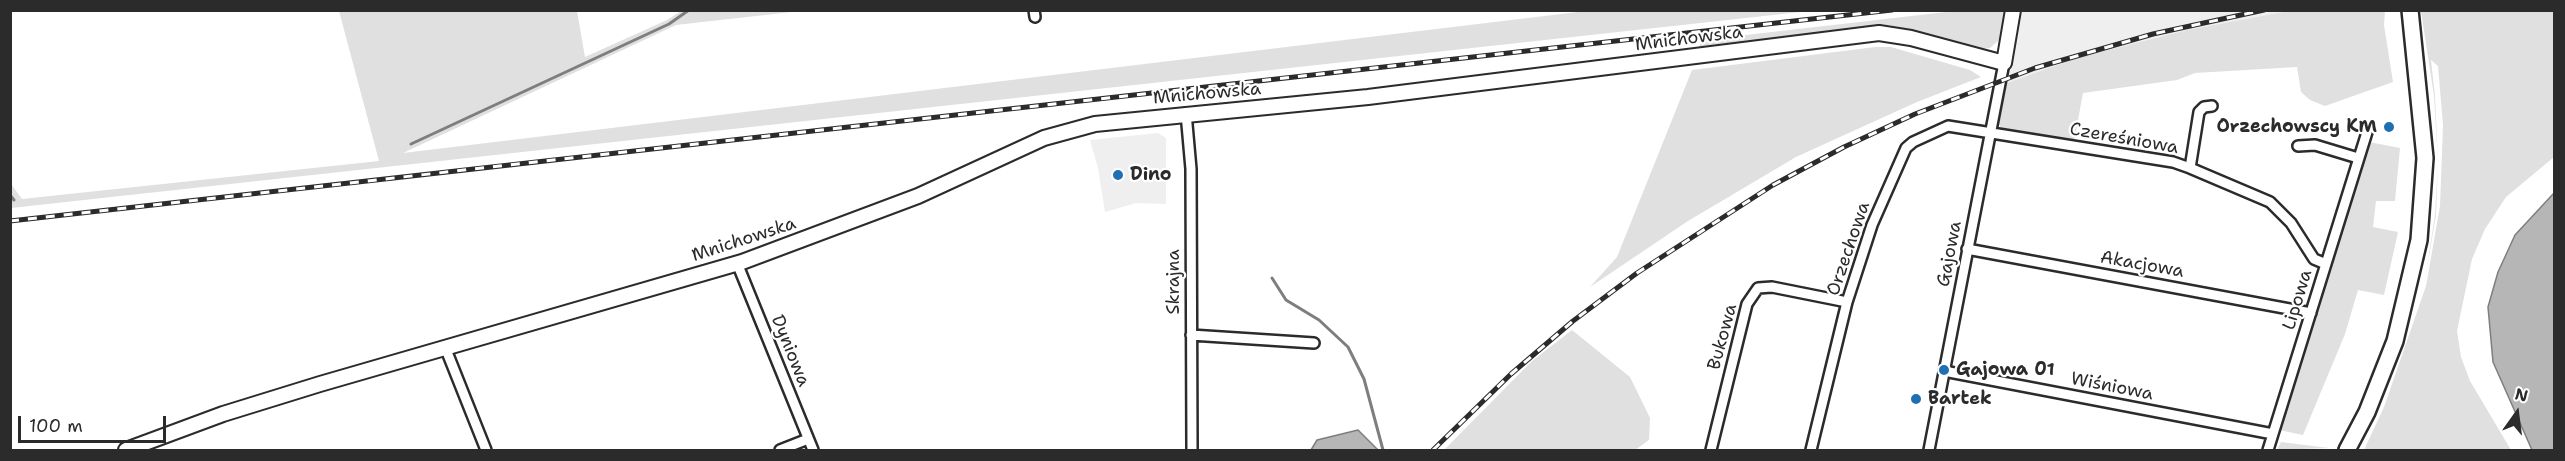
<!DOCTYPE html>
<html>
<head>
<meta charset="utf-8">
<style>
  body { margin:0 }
  #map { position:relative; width:2565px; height:461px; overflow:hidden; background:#fff; font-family:"Shantell Sans",sans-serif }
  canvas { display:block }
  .frame { position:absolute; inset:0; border:12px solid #2b2b2b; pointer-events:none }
  .north { position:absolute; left:2487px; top:383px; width:60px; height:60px; -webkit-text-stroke:4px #fff; paint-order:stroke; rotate:14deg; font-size:16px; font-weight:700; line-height:24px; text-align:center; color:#2b2b2b }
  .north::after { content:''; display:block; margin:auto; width:21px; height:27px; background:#2b2b2b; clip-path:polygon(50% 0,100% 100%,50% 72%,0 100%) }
  .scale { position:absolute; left:18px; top:416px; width:148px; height:27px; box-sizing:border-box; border:3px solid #2b2b2b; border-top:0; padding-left:8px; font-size:18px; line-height:21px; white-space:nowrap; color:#2b2b2b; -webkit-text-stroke:4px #fff; paint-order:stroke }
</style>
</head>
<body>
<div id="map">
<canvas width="2565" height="461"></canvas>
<div class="frame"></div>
<div class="north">N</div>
<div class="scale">100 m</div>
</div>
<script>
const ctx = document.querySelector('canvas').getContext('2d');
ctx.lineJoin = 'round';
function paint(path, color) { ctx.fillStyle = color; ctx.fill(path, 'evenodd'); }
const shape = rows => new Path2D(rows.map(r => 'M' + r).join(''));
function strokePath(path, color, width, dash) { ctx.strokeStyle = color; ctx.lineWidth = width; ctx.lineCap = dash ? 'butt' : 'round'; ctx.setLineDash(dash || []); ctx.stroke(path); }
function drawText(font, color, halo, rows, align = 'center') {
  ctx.font = font + ' "Shantell Sans",sans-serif'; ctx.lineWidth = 4.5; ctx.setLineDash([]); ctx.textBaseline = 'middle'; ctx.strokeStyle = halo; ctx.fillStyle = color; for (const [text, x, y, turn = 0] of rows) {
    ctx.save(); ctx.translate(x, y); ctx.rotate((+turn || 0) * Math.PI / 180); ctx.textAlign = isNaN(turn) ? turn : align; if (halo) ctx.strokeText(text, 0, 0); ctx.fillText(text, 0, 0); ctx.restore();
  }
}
const built = shape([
  [2021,11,2288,11,2187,30,2077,58,2007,83],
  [1158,133,1166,138,1166,204,1136,203,1105,212,1098,168,1090,140]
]);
const green = shape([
  [339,11,577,11,585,57,667,20,681,11,801,11,676,25,403,153,1586,11,1810,11,11,208,11,184,22,199,379,161],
  [1955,11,2005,11,1999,40,1990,48,1981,49,1909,31,1698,50,1702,40],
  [2288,11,2385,11,2384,25,2393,82,2325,106,2310,100,2301,92,2297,67,2195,73,2177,80,2083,93,2074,142,2002,130,1999,124,2007,83,2077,58,2187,30],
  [2421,11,2554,11,2554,157,2506,197,2485,229,2472,259,2457,331,2461,357,2470,381,2511,450,2364,450,2384,407,2426,286,2440,206,2443,125,2438,66,2431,60,2435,96,2438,163,2436,215,2424,286,2435,215,2438,163,2434,96],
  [1875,47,1891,47,1970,70,1981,77,1917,102,1796,157,1688,221,1590,287,1617,257,1692,70],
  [2369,142,2400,148,2395,201,2376,201,2373,227,2398,232,2384,295,2358,290,2345,334,2303,435,2279,430],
  [1572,330,1630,377,1650,418,1649,440,1635,450,1444,450,1532,361],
  [2281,442,2329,448,2277,450]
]);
const water = shape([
  [2554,193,2554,450,2532,450,2493,362,2488,307,2498,272,2515,235,2554,193],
  [1358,430,1378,450,1311,450,1317,440,1358,430]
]);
const stream = shape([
  [411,144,669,24,689,10],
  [10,195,14,200],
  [1272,278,1286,300,1319,320,1348,347,1364,379,1383,450]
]);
const street = shape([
  [1034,10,1035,17],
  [1186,113,1191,169,1192,450],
  [2298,146,2315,145,2358,158],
  [2190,168,2199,112,2204,107,2212,106],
  [1967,249,2311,313],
  [737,263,813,450],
  [1191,335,1314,343],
  [445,347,486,450],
  [1944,371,2273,434],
  [780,450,808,439],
  [1711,450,1747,304,1758,288,1772,287,1847,302],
  [1811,450,1847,302,1872,225,1906,148,1913,142,1948,126,2173,162,2190,168,2270,202,2291,223,2314,259,2326,264],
  [1929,450,2004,63],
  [2268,450,2368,129]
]);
const secondary = shape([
  [126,450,223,414,320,384,742,262,918,196,1044,138,1095,124,1368,97,1879,33,1911,38,2004,63,2013,10]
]);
const primary = shape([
  [2347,450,2367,412,2395,341,2419,240,2425,158,2410,10]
]);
const rail = shape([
  [10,221,1892,10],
  [1433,450,1511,374,1573,321,1637,273,1773,185,1844,147,1915,114,2035,68,2153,34,2264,10]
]);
const markers = [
  [2389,127,6,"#1f6fb2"],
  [1118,175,6,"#1f6fb2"],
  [1944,370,6,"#1f6fb2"],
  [1916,399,6,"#1f6fb2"]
];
const streetNames = [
  ["Mnichowska",1689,39,-7],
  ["Mnichowska",1207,94,-5],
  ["Czereśniowa",2124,139,10],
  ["Mnichowska",744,240,-18],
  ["Orzechowa",1849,249,-71],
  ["Gajowa",1950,254,-79],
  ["Akacjowa",2142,265,10],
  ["Skrajna",1174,282,-90],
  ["Lipowa",2298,300,-73],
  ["Bukowa",1723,337,-75],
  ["Dyniowa",790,351,68],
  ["Wiśniowa",2112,387,11]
];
const poiNames = [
  ["Orzechowscy KM",2377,127,"right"],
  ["Dino",1130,175],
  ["Gajowa 01",1956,370],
  ["Bartek",1928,399]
];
paint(built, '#efefef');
paint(green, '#e0e0e0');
paint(water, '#b6b6b6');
strokePath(water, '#7e7e7e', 1.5);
strokePath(stream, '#7e7e7e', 3);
strokePath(street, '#2b2b2b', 14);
strokePath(secondary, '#2b2b2b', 18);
strokePath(primary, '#2b2b2b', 20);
strokePath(street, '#fff', 9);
strokePath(secondary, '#fff', 14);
strokePath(primary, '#fff', 15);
strokePath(rail, '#2b2b2b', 5);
strokePath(rail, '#fff', 3, [9]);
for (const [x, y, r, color] of markers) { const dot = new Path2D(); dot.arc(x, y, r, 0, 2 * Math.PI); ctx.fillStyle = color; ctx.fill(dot); strokePath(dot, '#fff', 2); }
drawText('18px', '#2b2b2b', '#fff', streetNames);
drawText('bold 18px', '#2b2b2b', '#fff', poiNames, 'left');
</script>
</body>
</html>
